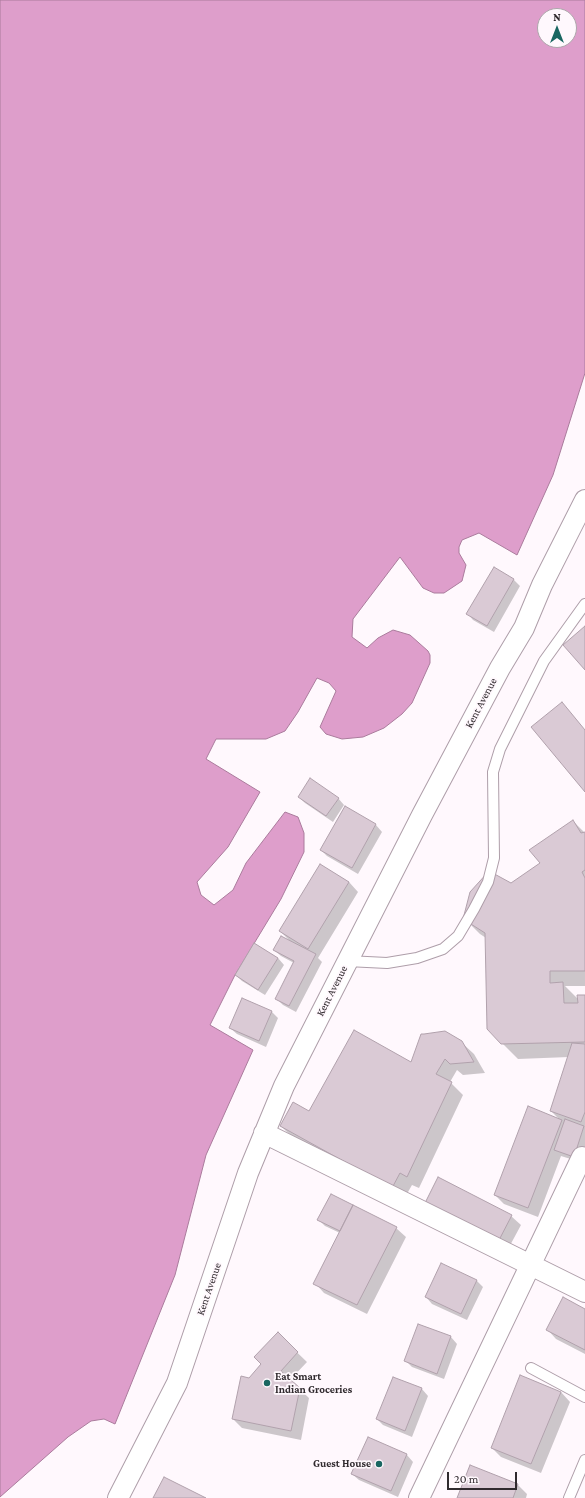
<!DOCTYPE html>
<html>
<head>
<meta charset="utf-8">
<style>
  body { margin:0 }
  #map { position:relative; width:585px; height:1498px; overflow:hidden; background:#fff8fd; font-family:"Crimson Pro",serif }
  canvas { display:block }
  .north { position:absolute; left:537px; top:8px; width:40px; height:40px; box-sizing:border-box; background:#fff8fd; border:1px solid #aca6aa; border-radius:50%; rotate:0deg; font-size:11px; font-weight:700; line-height:16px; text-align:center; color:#302a2e }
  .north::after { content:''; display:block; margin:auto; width:14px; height:18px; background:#196661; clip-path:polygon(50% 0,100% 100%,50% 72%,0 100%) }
  .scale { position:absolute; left:447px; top:1472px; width:70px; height:18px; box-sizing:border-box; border:2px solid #302a2e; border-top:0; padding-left:5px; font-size:12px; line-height:14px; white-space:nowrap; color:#302a2e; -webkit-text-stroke:3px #fff8fd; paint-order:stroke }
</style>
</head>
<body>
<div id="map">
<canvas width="585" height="1498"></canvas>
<div class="north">N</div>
<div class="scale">20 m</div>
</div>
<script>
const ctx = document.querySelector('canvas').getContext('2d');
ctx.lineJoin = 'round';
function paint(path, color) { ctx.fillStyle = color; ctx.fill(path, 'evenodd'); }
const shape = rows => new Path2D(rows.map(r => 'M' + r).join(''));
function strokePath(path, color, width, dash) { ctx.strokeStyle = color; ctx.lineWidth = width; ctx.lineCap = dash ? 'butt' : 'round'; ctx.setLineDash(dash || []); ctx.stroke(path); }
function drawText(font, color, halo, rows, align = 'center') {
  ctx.font = font + ' "Crimson Pro",serif'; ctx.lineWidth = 3.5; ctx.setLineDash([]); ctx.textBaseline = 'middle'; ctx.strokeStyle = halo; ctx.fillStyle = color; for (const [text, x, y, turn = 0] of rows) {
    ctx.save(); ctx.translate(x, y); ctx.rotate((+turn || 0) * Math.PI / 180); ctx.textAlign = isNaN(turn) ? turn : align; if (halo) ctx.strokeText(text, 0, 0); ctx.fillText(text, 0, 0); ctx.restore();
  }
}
const water = shape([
  [0,0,585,0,585,373,553,475,517,555,479,533,462,540,459,547,459,553,466,565,462,581,444,593,434,593,423,588,400,557,353,619,352,637,367,648,378,638,393,630,410,635,428,651,430,655,430,663,412,703,402,714,384,728,363,737,342,739,326,734,320,727,336,691,329,683,317,678,298,712,285,731,266,739,216,739,206,759,260,792,228,847,197,882,201,895,214,905,233,890,246,863,285,812,298,817,304,833,304,852,281,899,235,975,210,1025,253,1050,206,1155,175,1275,115,1424,104,1419,91,1421,68,1437,0,1497,0,0],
  [545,16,569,16,569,40,545,40,545,16]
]);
const shadow = shape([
  [494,568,514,580,520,586,494,632,473,620,467,613],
  [299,797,338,798,344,805,333,822,305,803],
  [345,808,376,825,382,832,358,874,327,856,321,850],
  [573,821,585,833,585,986,565,986,578,999,585,996,585,1149,580,1162,561,1156,538,1217,504,1204,495,1195,560,1120,551,1111,569,1057,518,1059,502,1043,486,938,480,934,465,919,542,863],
  [320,865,349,882,358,892,318,958,322,962,296,1012,283,1005,276,998,294,963,281,956,274,950,291,942,280,931],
  [278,958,284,965,265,995,242,981,236,975],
  [242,999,272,1012,278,1018,266,1047,237,1034,230,1028],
  [461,1042,474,1054,485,1073,463,1075,457,1070,450,1082,463,1095,419,1188,412,1185,404,1199,293,1138,281,1126,412,1063],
  [434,1214,511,1216,521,1225,507,1251],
  [319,1220,396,1228,406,1237,367,1314,324,1293,315,1283,340,1233,325,1226],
  [441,1265,477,1281,483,1287,467,1320,432,1304,426,1297],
  [585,1310,585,1354,556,1339,547,1329],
  [419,1325,451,1337,457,1344,444,1379,412,1367,406,1361],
  [278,1334,307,1362,290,1380,309,1398,301,1440,242,1428,233,1419,249,1379,262,1364],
  [393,1378,422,1389,428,1396,412,1437,383,1425,377,1419],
  [561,1392,570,1402,541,1473,501,1457,492,1448],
  [368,1438,407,1455,413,1462,398,1497,359,1480,352,1474],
  [470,1466,518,1485,527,1494,526,1498,458,1498]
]);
const building = shape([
  [494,567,514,579,487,626,466,614,494,567],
  [585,626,585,670,563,645,585,626],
  [562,702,585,730,585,792,531,727,562,702],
  [310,778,339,798,326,816,298,797,310,778],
  [345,806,376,824,352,868,320,850,345,806],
  [573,820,581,833,585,832,585,870,582,872,585,878,585,971,550,971,550,983,563,982,564,1003,578,1003,577,995,585,995,585,1042,501,1044,487,1029,485,933,463,919,470,892,489,871,511,883,540,863,529,850,573,820],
  [320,864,349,882,308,949,279,931,320,864],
  [281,936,316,954,289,1006,275,999,294,961,273,950,281,936],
  [254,943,278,958,258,990,235,975,254,943],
  [242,998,272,1011,259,1041,229,1028,242,998],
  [354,1030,411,1062,421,1034,424,1034,445,1031,462,1041,474,1062,450,1064,445,1059,436,1074,452,1082,407,1177,400,1173,392,1188,280,1126,293,1102,309,1111,354,1030],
  [572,1043,585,1044,585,1112,581,1122,550,1111,572,1043],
  [528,1106,562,1120,528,1208,494,1195,528,1106],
  [565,1119,584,1126,574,1157,554,1150,565,1119],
  [438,1177,512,1215,498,1242,424,1205,438,1177],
  [331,1194,353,1205,340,1231,317,1220,331,1194],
  [353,1205,397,1227,357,1305,313,1284,353,1205],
  [441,1263,477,1280,461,1314,425,1297,441,1263],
  [563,1297,585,1309,585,1350,546,1330,563,1297],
  [418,1324,451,1336,437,1374,404,1361,418,1324],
  [278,1332,298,1352,281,1371,300,1388,291,1431,232,1419,241,1376,249,1378,261,1364,254,1357,278,1332],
  [520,1375,561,1392,531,1464,491,1448,520,1375],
  [393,1377,422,1388,405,1431,376,1419,393,1377],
  [368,1437,407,1454,391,1491,351,1474,368,1437],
  [470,1465,518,1484,513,1498,457,1498,470,1465],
  [164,1477,206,1498,153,1498,164,1477]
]);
const lane = shape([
  [347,961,387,963,417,958,443,949,458,936,474,909,488,882,494,858,493,772,500,749,544,661,585,604],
  [531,1368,585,1397],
  [569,1498,585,1460]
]);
const street = shape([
  [264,1133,585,1292],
  [118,1498,177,1383,248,1173,284,1086,422,815,500,668,524,628,542,585,585,500],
  [419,1498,582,1157]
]);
const markers = [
  [267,1383,4,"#196661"],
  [379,1464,4,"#196661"]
];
const streetNames = [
  ["Kent Avenue",481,703,-62],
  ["Kent Avenue",332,991,-63],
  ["Kent Avenue",209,1289,-71]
];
const poiNames = [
  ["Eat Smart",275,1377],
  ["Indian Groceries",275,1390],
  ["Guest House",371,1464,"right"]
];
paint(water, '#de9ecb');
strokePath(water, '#aa7b9c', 1);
paint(shadow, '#0003');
paint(building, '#dacad5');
strokePath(building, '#b1a1ac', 1);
strokePath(lane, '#ae9ea9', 12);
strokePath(street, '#ae9ea9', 22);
strokePath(lane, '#fff', 10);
strokePath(street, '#fff', 20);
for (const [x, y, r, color] of markers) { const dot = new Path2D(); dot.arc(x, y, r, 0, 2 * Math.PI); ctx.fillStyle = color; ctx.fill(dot); strokePath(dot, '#fff8fd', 1.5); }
drawText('11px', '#302a2e', '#fff8fd', streetNames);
drawText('bold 11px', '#302a2e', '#fff8fd', poiNames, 'left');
</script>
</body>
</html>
